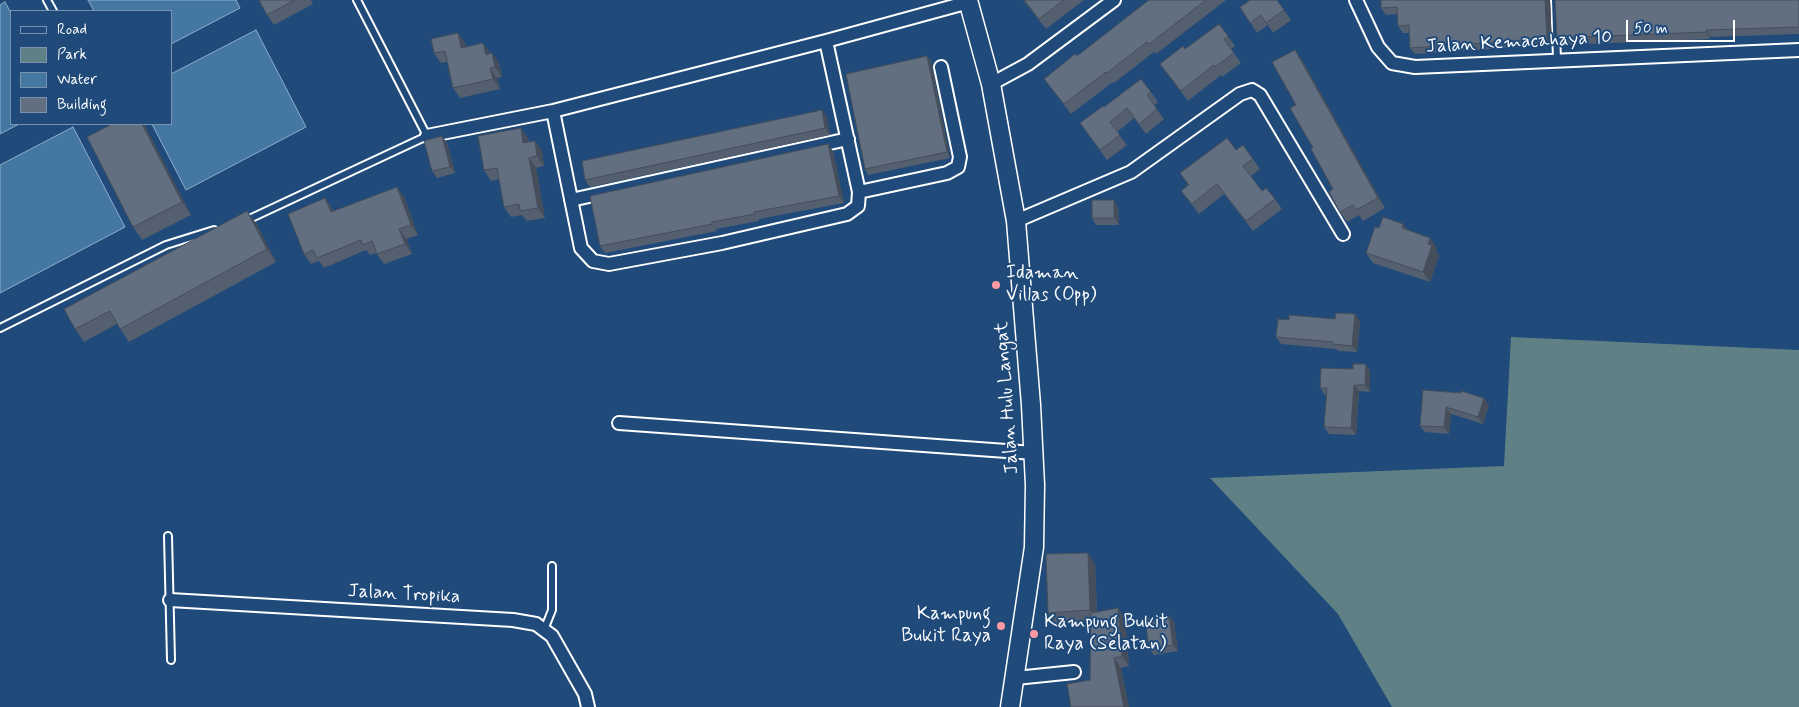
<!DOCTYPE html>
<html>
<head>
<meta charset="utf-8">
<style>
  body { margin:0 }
  #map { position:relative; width:1799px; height:707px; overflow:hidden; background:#1f4a7a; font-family:Mynerve,sans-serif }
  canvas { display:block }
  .legend { position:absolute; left:10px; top:10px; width:162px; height:115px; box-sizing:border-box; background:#1f4a7a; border:1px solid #7992af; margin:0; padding:6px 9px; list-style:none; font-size:15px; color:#fff }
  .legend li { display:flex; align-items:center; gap:10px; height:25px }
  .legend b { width:25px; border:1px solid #7992af }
  .scale { position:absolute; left:1626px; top:20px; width:109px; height:22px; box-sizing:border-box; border:2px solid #fff; border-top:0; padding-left:6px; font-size:15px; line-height:18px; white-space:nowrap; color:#fff; -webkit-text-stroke:4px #1f4a7a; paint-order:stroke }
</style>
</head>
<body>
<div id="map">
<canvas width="1799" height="707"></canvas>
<ul class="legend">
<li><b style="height:6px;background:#1f4a7a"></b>Road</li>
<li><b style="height:14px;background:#5f8186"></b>Park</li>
<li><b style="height:14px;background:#4478a2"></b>Water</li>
<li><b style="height:14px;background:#626f81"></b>Building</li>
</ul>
<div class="scale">50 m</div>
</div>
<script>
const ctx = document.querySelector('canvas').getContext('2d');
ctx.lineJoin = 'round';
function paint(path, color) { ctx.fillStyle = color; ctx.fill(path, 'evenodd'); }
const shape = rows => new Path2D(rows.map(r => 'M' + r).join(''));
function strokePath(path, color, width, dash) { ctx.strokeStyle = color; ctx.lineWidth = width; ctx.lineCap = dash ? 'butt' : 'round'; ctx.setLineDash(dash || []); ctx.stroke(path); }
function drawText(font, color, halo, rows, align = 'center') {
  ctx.font = font + ' Mynerve,sans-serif'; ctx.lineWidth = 4; ctx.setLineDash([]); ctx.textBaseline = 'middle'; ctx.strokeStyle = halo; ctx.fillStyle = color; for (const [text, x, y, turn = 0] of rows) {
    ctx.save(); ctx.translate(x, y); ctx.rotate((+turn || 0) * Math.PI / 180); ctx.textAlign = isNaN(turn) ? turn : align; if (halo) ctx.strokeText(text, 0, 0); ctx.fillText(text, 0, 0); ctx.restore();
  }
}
const green = shape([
  [1511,337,1799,350,1799,707,1392,707,1338,614,1210,478,1504,466]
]);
const water = shape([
  [88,0,236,0,240,8,171,44,171,11,94,11,88,0],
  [5,2,11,13,11,124,19,124,0,134,0,5,5,2],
  [256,30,306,127,186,190,152,124,171,124,171,74,256,30],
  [73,127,125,227,0,293,0,165,73,127]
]);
const service = shape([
  [47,0,53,11],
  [1555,0,1557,59],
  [245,221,427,136,357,0],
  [0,328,166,245,214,230],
  [168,536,171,660],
  [544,630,552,610,552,566]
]);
const minor = shape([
  [1356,0,1378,47,1392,63,1415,67,1799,50],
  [991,84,1028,64,1114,0],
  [553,111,581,248,593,261,609,264,722,243,847,214,858,206,859,192,826,41],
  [427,136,553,111,826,41,969,2],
  [859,192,947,173,958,167,960,157,941,67],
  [571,200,848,139],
  [1016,221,1131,172,1240,94,1252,90,1260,95,1343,234],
  [619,423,1034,453],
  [170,600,513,620,536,624,552,636,585,694,588,707],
  [1016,678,1074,672]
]);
const secondary = shape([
  [968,0,991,84,1016,221,1031,405,1035,485,1034,547,1010,707]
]);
const wall = shape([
  [259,0,311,0,313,4,274,25,267,15],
  [1023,0,1084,0,1046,29],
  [1149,0,1226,0,1156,54,1154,52,1114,83,1113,82,1071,114,1044,79,1077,56],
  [1277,0,1291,20,1273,33,1268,25,1257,33,1240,7],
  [1381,0,1550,0,1552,45,1415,54,1410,48,1410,33,1403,33,1398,26,1398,14,1386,15,1381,8],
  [1799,0,1799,34,1710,37,1710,39,1562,45,1557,38],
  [1219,24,1235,46,1231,49,1241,63,1222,77,1221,75,1188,101,1160,64,1185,49],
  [458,33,465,43,466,47,490,54,492,53,499,63,502,77,497,78,500,89,460,98,453,88,447,62,441,63,434,53],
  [1302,60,1385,208,1363,221,1359,215,1347,222,1340,212,1333,189,1313,148,1296,105],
  [931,61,950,158,868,175,865,169],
  [1151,92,1158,102,1154,105,1164,119,1146,134,1134,118,1117,132,1127,145,1107,160,1087,133,1104,107],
  [827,117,830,135,590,187,585,180],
  [144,124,191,215,142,240,133,227],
  [528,138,529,142,535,141,542,151,544,166,536,168,545,218,527,221,522,215,511,217,504,207,499,179,491,181,484,170],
  [447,143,455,173,437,178,432,171],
  [1236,150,1253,159,1260,169,1251,176,1262,191,1275,199,1282,209,1253,231,1224,194,1199,214,1181,191,1188,185,1180,173],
  [833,151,844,203,759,219,759,221,716,229,717,231,605,253,600,246],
  [404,197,418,235,406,239,412,254,384,264,376,253,370,255,366,250,324,268,319,261,311,264,304,254,325,198,334,211],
  [1118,207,1119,225,1096,225,1092,218],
  [256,223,276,262,129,342,117,324,84,342,75,329],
  [1403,224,1408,230,1430,238,1437,248,1436,252,1439,255,1430,282,1373,263,1366,253,1379,228],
  [1355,314,1360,321,1357,352,1338,351,1336,349,1281,344,1276,337,1289,320,1335,319],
  [1370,371,1370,392,1359,391,1356,435,1329,434,1324,427,1327,395,1325,395,1320,388],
  [1423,390,1489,405,1483,424,1451,414,1449,434,1425,432,1420,426],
  [1095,563,1097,612,1125,618,1129,666,1121,668,1129,707,1071,707,1090,680,1091,621,1055,623,1048,613],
  [1169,615,1174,622,1178,651,1154,655,1149,648]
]);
const shadedWall = shape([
  [1545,0,1550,0,1552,45,1547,39],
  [1706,30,1710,37,1710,39,1706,32],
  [458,33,465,43,468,58,461,48],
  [483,43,490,53,493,65,486,55],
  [1295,50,1302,60,1385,208,1378,198],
  [492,53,499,63,502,77,495,67],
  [927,56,931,61,950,158,947,152],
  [490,68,497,78,500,89,493,79],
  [822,110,827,117,830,135,825,128],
  [142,124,144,124,191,215,182,202],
  [521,128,528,138,530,153,523,143],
  [442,136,447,143,455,173,450,167],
  [535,141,542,151,544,166,537,156],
  [828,144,833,151,844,203,839,196],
  [529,158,536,168,545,218,538,208],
  [397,187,404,197,418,235,411,225],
  [325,198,332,208,338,222,331,212],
  [1114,200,1118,207,1119,225,1114,218],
  [247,211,256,223,276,262,267,249],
  [1403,224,1410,234,1402,228],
  [399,229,406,239,412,254,405,244],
  [1430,238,1437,248,1436,252,1439,255,1430,282,1423,272,1428,244],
  [1355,314,1360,321,1357,352,1352,346],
  [1366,364,1370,371,1370,392,1365,385],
  [1354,385,1359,391,1356,435,1351,428],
  [1484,398,1489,405,1483,424,1478,417],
  [1446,407,1451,414,1449,434,1444,427],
  [1088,553,1095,563,1097,620,1090,610],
  [1118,608,1125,618,1129,666,1122,656],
  [1169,615,1174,622,1178,651,1173,645],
  [1114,658,1121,668,1129,707,1124,707]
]);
const building = shape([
  [259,0,295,0,267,15,259,0],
  [1024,0,1064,0,1039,19,1024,0],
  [1149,0,1206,0,1149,44,1147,42,1107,73,1106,72,1064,104,1044,79,1075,54,1077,56,1149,0],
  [1250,0,1277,0,1284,10,1266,23,1261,15,1250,23,1240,7,1250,0],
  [1381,0,1545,0,1547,39,1410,48,1409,25,1398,26,1397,7,1381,8,1381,0],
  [1555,0,1799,0,1799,27,1706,30,1706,32,1557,38,1555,0],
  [1219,24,1228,36,1224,39,1234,53,1215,67,1214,65,1181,91,1160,64,1183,46,1185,49,1219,24],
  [458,33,461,48,483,43,486,55,492,53,495,67,490,68,493,79,453,88,445,51,434,53,431,39,458,33],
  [1295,50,1378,198,1356,210,1353,205,1340,212,1329,192,1333,189,1311,149,1313,148,1290,108,1296,105,1272,62,1295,50],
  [927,56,947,152,865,169,846,74,927,56],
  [1141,79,1151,92,1147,95,1157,109,1139,124,1127,108,1110,122,1120,135,1100,150,1080,123,1103,106,1104,107,1141,79],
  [822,110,825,128,585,180,582,161,822,110],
  [112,124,142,124,182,202,133,227,87,137,112,124],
  [521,128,523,143,535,141,537,156,529,158,538,208,520,211,519,204,504,207,497,168,484,170,478,136,521,128],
  [442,136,450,167,432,171,424,141,442,136],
  [1227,138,1236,150,1243,145,1253,159,1243,166,1262,191,1266,188,1275,199,1246,221,1217,184,1192,204,1181,191,1189,185,1180,173,1227,138],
  [828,144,839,196,754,212,755,214,712,222,712,224,600,246,590,196,828,144],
  [397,187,411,225,399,229,405,244,377,254,372,241,363,245,361,240,317,258,313,250,304,254,288,214,325,198,331,212,397,187],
  [1092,200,1114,200,1114,218,1092,218,1092,200],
  [247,211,267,249,120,329,110,311,75,329,64,309,247,211],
  [1383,217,1403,224,1402,228,1430,238,1428,244,1432,245,1423,272,1366,253,1375,227,1379,228,1383,217],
  [1336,313,1355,314,1352,346,1333,344,1333,342,1276,337,1278,319,1289,320,1289,315,1335,319,1336,313],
  [1353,364,1366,364,1365,385,1354,385,1351,428,1324,427,1327,388,1320,388,1321,368,1353,369,1353,364],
  [1423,390,1461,393,1461,391,1484,398,1478,417,1446,407,1444,427,1420,426,1423,390],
  [1088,553,1090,610,1048,613,1046,554,1088,553],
  [1118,608,1122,656,1114,658,1124,707,1071,707,1067,684,1090,680,1091,613,1118,608],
  [1169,615,1173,645,1149,648,1145,618,1169,615]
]);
const markers = [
  [996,285,5,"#ff9aa2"],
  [1001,626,5,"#ff9aa2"],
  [1034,634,5,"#ff9aa2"]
];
const streetNames = [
  ["Jalan Kemacahaya 10",1519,43,-3],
  ["Jalan Hulu Langat",1008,398,-94],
  ["Jalan Tropika",404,595,3]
];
const poiNames = [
  ["Idaman",1006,274],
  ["Villas (Opp)",1006,296],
  ["Kampung",991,615,"right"],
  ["Bukit Raya",991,637,"right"],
  ["Kampung Bukit",1044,623],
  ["Raya (Selatan)",1044,645]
];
paint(green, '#5f8186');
paint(water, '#4478a2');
strokePath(water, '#8faec7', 1);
strokePath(service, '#fff', 10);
strokePath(minor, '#fff', 16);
strokePath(secondary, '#fff', 21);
strokePath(service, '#1f4a7a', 6);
strokePath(minor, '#1f4a7a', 12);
strokePath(secondary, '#1f4a7a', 18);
paint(wall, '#545f6f');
paint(shadedWall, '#454e5a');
paint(building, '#626f81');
strokePath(building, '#454e5a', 1);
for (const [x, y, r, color] of markers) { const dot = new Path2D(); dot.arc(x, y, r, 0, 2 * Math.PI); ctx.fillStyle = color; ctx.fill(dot); strokePath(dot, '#1f4a7a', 2); }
drawText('19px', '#fff', '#1f4a7a', streetNames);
drawText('19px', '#fff', '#1f4a7a', poiNames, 'left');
</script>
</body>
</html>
